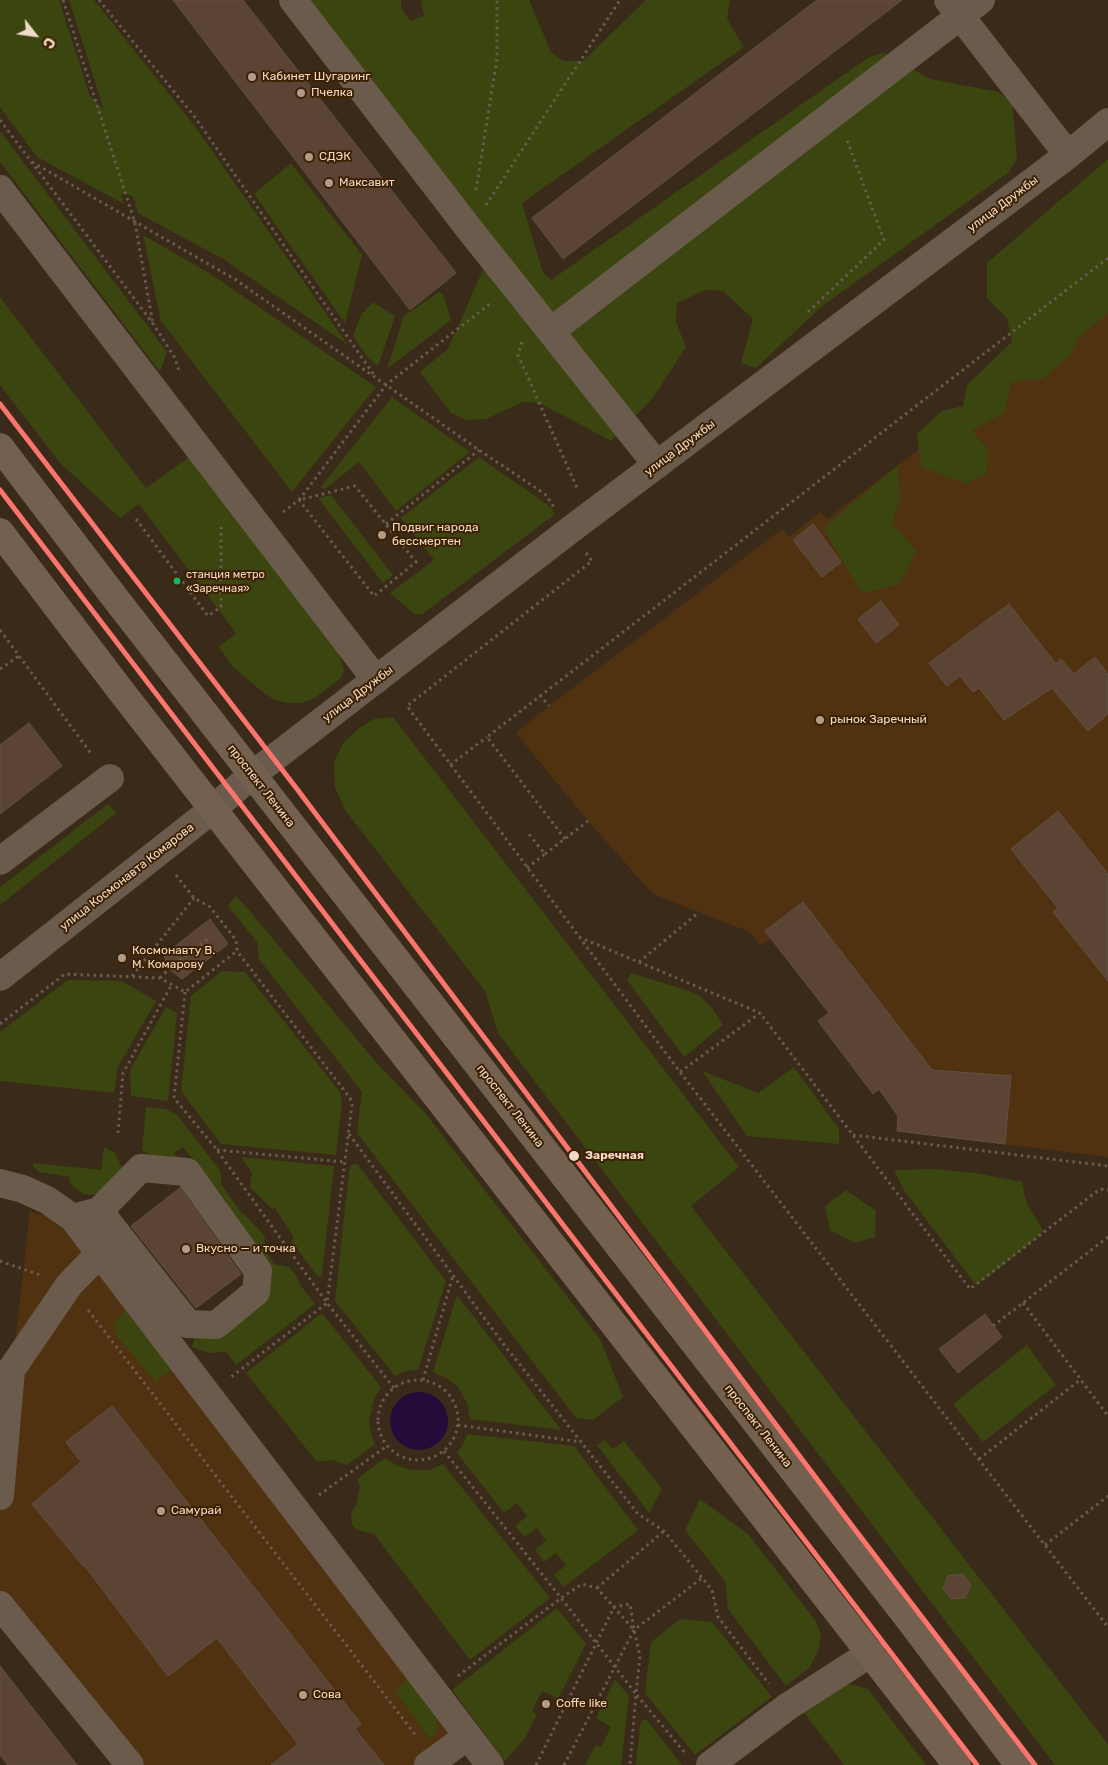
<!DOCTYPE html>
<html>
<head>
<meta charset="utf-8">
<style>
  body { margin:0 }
  #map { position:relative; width:1108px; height:1765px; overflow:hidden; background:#3a2a19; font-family:Rubik,sans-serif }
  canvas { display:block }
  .north { position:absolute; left:10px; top:10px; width:50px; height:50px; -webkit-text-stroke:4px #3c2002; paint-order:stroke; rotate:120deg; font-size:14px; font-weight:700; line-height:20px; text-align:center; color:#f1dac5 }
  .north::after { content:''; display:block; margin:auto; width:18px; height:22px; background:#f1dac5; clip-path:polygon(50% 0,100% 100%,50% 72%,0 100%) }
</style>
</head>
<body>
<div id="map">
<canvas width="1108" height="1765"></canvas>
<div class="north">С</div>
</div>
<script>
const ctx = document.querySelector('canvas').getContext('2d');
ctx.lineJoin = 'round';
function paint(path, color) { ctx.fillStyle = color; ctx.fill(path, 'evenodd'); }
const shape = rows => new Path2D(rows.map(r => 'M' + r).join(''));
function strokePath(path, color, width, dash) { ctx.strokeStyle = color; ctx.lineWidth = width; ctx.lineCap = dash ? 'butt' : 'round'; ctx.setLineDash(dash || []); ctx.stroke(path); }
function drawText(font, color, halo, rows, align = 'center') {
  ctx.font = font + ' Rubik,sans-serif'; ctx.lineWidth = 4; ctx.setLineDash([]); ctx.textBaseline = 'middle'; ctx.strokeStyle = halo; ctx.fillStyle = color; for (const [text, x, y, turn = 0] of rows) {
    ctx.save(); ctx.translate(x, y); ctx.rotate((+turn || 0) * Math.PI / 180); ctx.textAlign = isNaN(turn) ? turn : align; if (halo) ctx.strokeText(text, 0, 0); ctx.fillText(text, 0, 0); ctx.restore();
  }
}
const built = shape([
  [1108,306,1108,1157,897,1131,899,1111,893,1109,879,1089,873,1094,828,1013,771,939,760,946,750,932,653,894,588,821,516,733,549,706,782,529,789,537,820,512,827,519],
  [30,1211,45,1216,64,1228,455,1734,416,1765,117,1765,0,1614,0,1480]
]);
const green = shape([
  [0,0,59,0,90,96,104,110,69,0,94,0,194,125,348,345,223,259,138,213,133,196,121,193,124,204,37,157,0,107],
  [304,0,401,0,401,8,410,21,424,16,421,0,529,0,551,52,563,61,583,61,646,0,730,0,727,19,744,47,522,203,543,273,551,280,869,57,884,53,930,79,999,92,1012,104,1017,159,1009,172,821,307,756,368,741,363,753,319,723,291,705,290,677,303,676,322,686,347,653,398,611,441,540,403,523,402,486,419,466,420,451,413,420,372,448,349,493,247],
  [0,131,167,352,160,372,0,162],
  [1108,159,1108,312,1106,315,1080,336,1069,357,1042,379,1012,382,1004,413,972,431,988,450,987,474,966,484,921,467,917,434,942,411,963,406,967,385,1012,342,1007,318,987,298,987,263],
  [291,163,362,255,345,323,254,194],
  [143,235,209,273,376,387,292,492,161,321],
  [439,292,443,294,451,320,387,369,404,316],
  [0,297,146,488,189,457,339,653,344,670,341,678,313,699,301,703,287,703,275,700,264,693,233,667,219,647,236,633,139,504,120,518,60,463,0,385],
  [373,302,395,316,378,366,368,358,353,336,361,315],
  [392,397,470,452,396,511,359,462,325,489,320,488],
  [479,457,552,508,554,515,425,612,421,614,414,614,390,593,434,560,401,518],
  [897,466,899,477,900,499,892,524,917,551,899,584,862,594,823,528],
  [331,495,393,575,383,583,318,498],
  [393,717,739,1167,691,1206,1108,1744,1108,1765,1055,1765,498,1033,485,991,345,810,335,787,334,762,344,742,358,729,374,719],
  [108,804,116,813,0,905,0,887],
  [235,896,243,903,375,1061,425,1113,600,1339,623,1397,593,1420,576,1418,357,1133,362,1092,259,959,257,942,228,906],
  [222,971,245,972,340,1092,342,1102,336,1155,221,1144,181,1091,191,996],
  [631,973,690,991,701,997,712,1008,723,1025,684,1057,627,980],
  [68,980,122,981,156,1001,118,1067,114,1093,0,1081,0,1032],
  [166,1007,177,1013,168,1101,131,1096,130,1070],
  [794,1067,839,1129,839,1144,747,1136,702,1071,758,1093],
  [146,1107,166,1109,178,1116,219,1169,221,1175,221,1184,242,1214,244,1214,265,1236,264,1249,274,1264,289,1267,296,1275,300,1285,315,1304,236,1365,226,1352,208,1353,192,1347,195,1337,260,1300,227,1220,226,1201,183,1147,174,1153,178,1157,172,1160,150,1156,142,1150],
  [104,1147,115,1153,122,1167,121,1174,101,1193,93,1195,84,1194,76,1189,70,1183,69,1177,39,1172,33,1166,33,1163,101,1170],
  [241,1157,334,1166,322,1275,320,1277,317,1276,292,1242,293,1236,275,1208,272,1209,250,1187,252,1173],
  [355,1164,358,1165,446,1281,418,1370,406,1371,395,1376,335,1301,349,1171,351,1165],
  [934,1169,975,1173,1022,1182,1026,1202,1044,1232,991,1275,976,1285,903,1189,894,1170],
  [846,1190,876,1211,875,1237,855,1243,830,1230,825,1206],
  [457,1295,561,1430,470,1419,467,1403,458,1387,446,1378,433,1372],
  [125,1310,171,1370,156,1382,116,1335,115,1323],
  [322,1313,381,1387,374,1399,369,1422,371,1433,375,1444,347,1465,333,1460,317,1462,246,1373],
  [1027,1345,1056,1385,983,1442,953,1404],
  [467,1434,574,1446,638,1530,564,1587,554,1575,566,1565,556,1553,544,1562,535,1550,546,1541,537,1528,524,1537,515,1526,527,1516,517,1503,504,1513,457,1453,464,1443],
  [604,1440,613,1449,624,1441,662,1489,649,1513,597,1445],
  [385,1458,398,1466,413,1470,430,1470,443,1464,550,1598,470,1660,374,1534,357,1530,352,1524,351,1513,356,1505,360,1487,357,1479],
  [700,1499,748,1534,815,1620,821,1634,819,1649,810,1667,786,1686,728,1609,725,1581,685,1530],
  [557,1608,586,1644,558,1699,542,1691,532,1711,537,1714,525,1738,505,1761,452,1690],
  [680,1619,712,1622,772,1697,695,1755,645,1693,651,1642],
  [408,1679,434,1710,437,1721,436,1732,431,1740,394,1690],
  [615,1680,629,1696,621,1765,585,1765,596,1745,601,1747,611,1727,596,1718],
  [845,1683,868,1689,926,1765,844,1765,802,1710],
  [646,1719,682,1765,636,1765,640,1726,642,1720]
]);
const water = shape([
  '390 1421a29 29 0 1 1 58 0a29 29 0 1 1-58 0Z'
]);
const building = shape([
  [173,0,243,0,456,273,410,310,173,0],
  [817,0,902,0,563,259,532,218,817,0],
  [813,524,841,562,822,577,793,540,813,524],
  [881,601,899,625,876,643,858,619,881,601],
  [1009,604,1056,664,1061,659,1074,674,1095,657,1108,674,1108,714,1088,731,1052,688,1004,720,979,688,973,692,960,676,947,686,929,663,1009,604],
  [29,723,62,766,0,814,0,745,29,723],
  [1058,811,1108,874,1108,981,1053,912,1058,908,1011,849,1058,811],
  [803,902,932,1070,1011,1076,1005,1144,897,1131,898,1116,879,1089,873,1094,818,1021,829,1013,765,931,803,902],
  [210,919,228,944,182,979,169,969,164,955,210,919],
  [180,1188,241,1274,196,1308,131,1226,180,1188],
  [985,1314,1002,1337,958,1373,939,1349,985,1314],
  [112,1406,361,1724,355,1729,384,1765,271,1765,298,1744,217,1638,168,1676,84,1565,83,1566,32,1504,81,1462,66,1442,112,1406],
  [963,1574,971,1585,965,1598,951,1599,943,1588,948,1576,963,1574],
  [0,1666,77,1765,8,1765,0,1755,0,1666]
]);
const path = shape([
  [63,0,135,223,153,324],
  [99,0,194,116,374,375],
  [0,120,154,325,175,358,180,374],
  [32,162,236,280,479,450,545,494,554,507],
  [476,190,497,58,497,0],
  [486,205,620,0],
  [808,312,884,240,847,140],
  [522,342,518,355,577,488],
  [299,500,386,385,492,302],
  [283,512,299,500,374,596,416,562,355,486,299,500],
  [136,519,208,616,221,607,221,527],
  [386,524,479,450],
  [586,553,592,561,407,706,680,1072,1108,1627],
  [0,630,92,755],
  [0,669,19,656],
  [540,695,549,706],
  [450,765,487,737],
  [565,839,487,737,1108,258],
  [545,854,588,821],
  [527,868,545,854,528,833],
  [176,875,194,898,210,907,236,940,237,951,350,1098,352,1105,327,1303,231,1377],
  [579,937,760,1013],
  [639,962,698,913],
  [132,976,194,898],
  [160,978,169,969,211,936],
  [185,992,174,1098,217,1150,327,1303,394,1388],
  [0,1024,65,974,160,978,185,992,237,951],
  [680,1072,760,1013,970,1289,1100,1189,1108,1190],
  [118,1133,123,1073,172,984],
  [349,1134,502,1342,638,1514,664,1531,712,1590,718,1617,769,1684],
  [853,1135,1108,1166],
  [217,1150,345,1162],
  [0,1261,40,1275],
  [1023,1303,1108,1416],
  [88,1310,417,1737],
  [993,1326,1108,1237],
  '378 1420a40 40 0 1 1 80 0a40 40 0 1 1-80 0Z',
  [423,1380,453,1275],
  [458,1425,581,1442],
  [444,1451,561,1598,582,1584,597,1588,634,1630,640,1656,636,1694,685,1753],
  [979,1459,1080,1380],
  [319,1495,387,1446],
  [1045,1545,1108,1496],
  [597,1588,664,1531],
  [458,1676,561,1598,636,1694,630,1765],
  [536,1765,614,1607,630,1604,634,1630],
  [564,1765,634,1630,702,1578]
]);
const minor = shape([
  [293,0,470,230,657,465],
  [948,0,1068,155],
  [0,189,376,680],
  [551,331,981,0],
  [0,861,110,778],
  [0,977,213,809,252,775,570,530,1068,155,1108,122],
  [0,1183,23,1189,47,1200,73,1218,490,1765],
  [73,1218,99,1211,141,1168,187,1172,258,1271,256,1292,216,1325,188,1324,99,1211],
  [0,1496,11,1370,69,1285,100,1253],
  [0,1605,130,1765],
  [428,1765,468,1736],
  [710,1765,787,1707,871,1653]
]);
const major = shape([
  [0,447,112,594,908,1618,1019,1765],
  [0,532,121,691,957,1765]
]);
const metro1 = shape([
  [0,404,297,789,853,1527,1035,1765],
  [0,490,977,1765]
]);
const markers = [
  [252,77,5,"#b19c89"],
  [301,93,5,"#b19c89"],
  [309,157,5,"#b19c89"],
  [329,183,5,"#b19c89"],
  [382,535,5,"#b19c89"],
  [177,581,4.5,"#13b361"],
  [820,720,5,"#b19c89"],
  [122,958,5,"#b19c89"],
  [574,1156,6,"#f1dac5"],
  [186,1249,5,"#b19c89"],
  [161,1511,5,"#b19c89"],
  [303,1695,5,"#b19c89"],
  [546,1704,5,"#b19c89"]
];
const busNames = [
  ["станция метро",186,575],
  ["«Заречная»",186,589]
];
const poiNames = [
  ["Кабинет Шугаринг",262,77],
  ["Пчелка",311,93],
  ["СДЭК",319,157],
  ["Максавит",339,183],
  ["Подвиг народа",392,528],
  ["бессмертен",392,542],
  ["рынок Заречный",830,720],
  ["Космонавту В.",132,951],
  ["М. Комарову",132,965],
  ["Вкусно — и точка",196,1249],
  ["Самурай",171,1511],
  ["Сова",313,1695],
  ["Coffe like",556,1704]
];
const streetNames = [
  ["улица Дружбы",1003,204,-37],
  ["улица Дружбы",680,448,-37],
  ["улица Дружбы",358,694,-37],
  ["проспект Ленина",261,786,52],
  ["улица Космонавта Комарова",127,877,-38],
  ["проспект Ленина",510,1106,52],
  ["проспект Ленина",758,1426,52]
];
const stopNames = [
  ["Заречная",585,1156]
];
paint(built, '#503110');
paint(green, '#3b450f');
paint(water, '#250a3a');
paint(building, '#5b4434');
strokePath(building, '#625044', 1);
strokePath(path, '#695c4f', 3, [2.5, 4]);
strokePath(minor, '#6a5b4d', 28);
strokePath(major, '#73604e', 28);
strokePath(metro1, '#fb746d', 5);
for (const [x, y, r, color] of markers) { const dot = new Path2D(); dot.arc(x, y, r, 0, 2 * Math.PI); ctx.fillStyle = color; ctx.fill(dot); strokePath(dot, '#3c2002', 2); }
drawText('11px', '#f1dac5', '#3c2002', busNames, 'left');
drawText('12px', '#f1dac5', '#3c2002', poiNames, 'left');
drawText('12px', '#f1dac5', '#3c2002', streetNames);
drawText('bold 12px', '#f1dac5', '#3c2002', stopNames, 'left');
</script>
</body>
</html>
